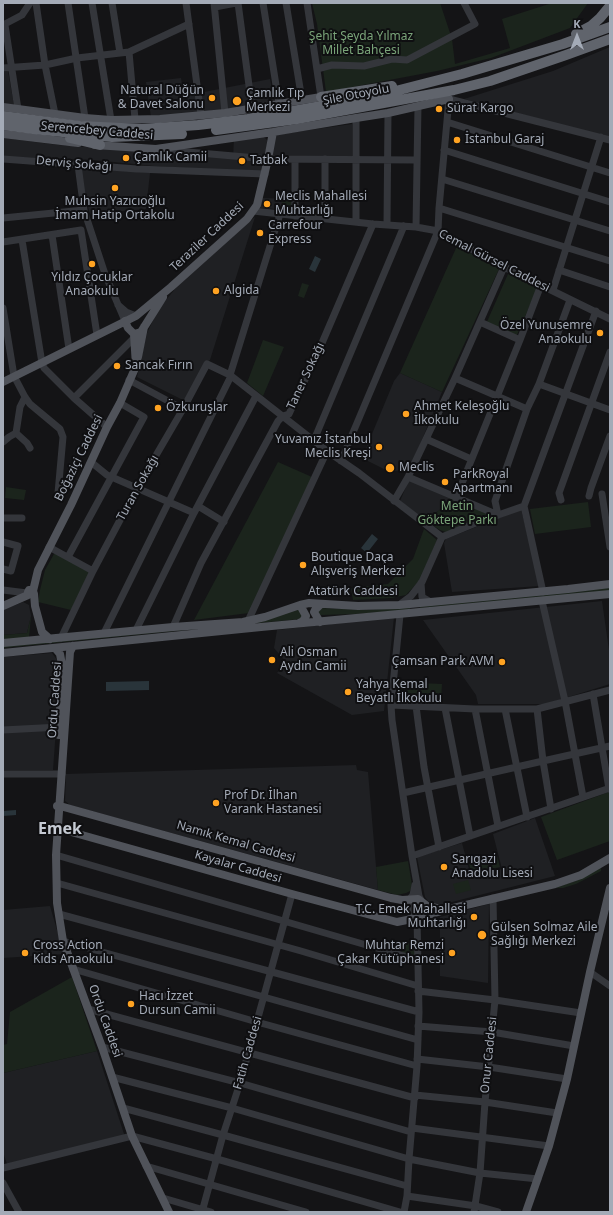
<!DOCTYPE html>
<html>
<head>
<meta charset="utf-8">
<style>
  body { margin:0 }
  #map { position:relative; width:613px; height:1215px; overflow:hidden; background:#141416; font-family:"Noto Sans",sans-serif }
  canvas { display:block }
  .frame { position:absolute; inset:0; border:4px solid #a4abb7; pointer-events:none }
  .north { position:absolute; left:557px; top:16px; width:40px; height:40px; -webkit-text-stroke:3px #0f0f11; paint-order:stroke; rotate:0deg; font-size:11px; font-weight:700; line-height:16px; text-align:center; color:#a4abb7 }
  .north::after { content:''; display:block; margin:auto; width:14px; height:18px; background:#a4abb7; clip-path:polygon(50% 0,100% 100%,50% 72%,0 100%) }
</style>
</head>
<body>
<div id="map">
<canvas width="613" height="1215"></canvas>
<div class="frame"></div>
<div class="north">K</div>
</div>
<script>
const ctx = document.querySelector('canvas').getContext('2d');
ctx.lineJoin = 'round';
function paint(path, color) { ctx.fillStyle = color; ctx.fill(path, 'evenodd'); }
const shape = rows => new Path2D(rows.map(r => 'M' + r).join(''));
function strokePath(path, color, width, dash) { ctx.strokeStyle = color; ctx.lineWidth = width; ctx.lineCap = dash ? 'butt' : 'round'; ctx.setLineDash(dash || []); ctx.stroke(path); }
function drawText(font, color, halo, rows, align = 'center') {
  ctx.font = font + ' "Noto Sans",sans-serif'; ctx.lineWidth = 4; ctx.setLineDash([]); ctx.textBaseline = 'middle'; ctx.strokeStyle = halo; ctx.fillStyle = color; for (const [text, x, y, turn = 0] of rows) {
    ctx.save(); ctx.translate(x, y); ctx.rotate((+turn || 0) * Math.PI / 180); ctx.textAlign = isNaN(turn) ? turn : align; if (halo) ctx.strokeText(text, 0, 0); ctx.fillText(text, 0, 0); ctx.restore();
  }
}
const built = shape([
  [610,47,610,138,464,99,553,71],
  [8,71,14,105,3,104,3,72],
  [181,78,184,96,270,79,274,101,211,112,151,117,146,82],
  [352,124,352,157,271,158,274,135],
  [263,136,268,141,261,172,154,166,94,160,3,157,3,138,59,145,233,158,234,139],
  [82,168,150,173,146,209,90,214,82,185],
  [262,198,292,199,292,210,260,208],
  [255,217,210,360,206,363,185,401,137,377,147,333,158,310,179,284],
  [400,373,442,392,410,468,390,472,362,458,394,381],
  [409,480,450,497,446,506,424,520,400,501],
  [521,509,540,586,452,592,444,543,446,539],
  [602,601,610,657,610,684,546,704,478,704,476,695,423,620],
  [23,602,29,605,31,616,27,633,3,635,3,610],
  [394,617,384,711,352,715,277,673,286,662,274,648,277,630],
  [52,653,57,660,57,715,53,770,3,770,3,657],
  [356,765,357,770,368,772,378,890,70,805,65,801,66,774],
  [535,818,555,876,440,905,433,904,428,901,425,897,417,857,462,843,471,877,502,869,493,834],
  [489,904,488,983,440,976,440,917],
  [50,906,64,954,3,958,3,910],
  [97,1051,125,1137,7,1164,3,1152,3,1073]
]);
const green = shape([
  [312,3,440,3,452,39,455,64,510,48,502,19,552,3,588,3,570,28,491,58,437,71,326,92,317,24],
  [282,199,291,199,291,209,282,208],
  [457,246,499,269,442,392,400,373],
  [508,274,538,287,516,337,486,324],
  [302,283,309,285,304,298,298,296],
  [263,340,284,347,263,396,247,383],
  [278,462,312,477,249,613,194,620],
  [6,487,26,490,24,500,5,498],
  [450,497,494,514,448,533,440,530,424,520,446,506],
  [588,502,591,527,535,534,530,509],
  [424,529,437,540,420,580,406,595,391,598,353,600,351,588,388,584,413,559],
  [54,554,59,554,90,571,71,610,38,602,40,590,45,570],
  [610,586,610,591,420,608,420,606],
  [410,607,410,610,355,614,321,615,318,614,320,608,367,610],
  [298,609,301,611,303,615,300,619,3,648,3,646,217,625],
  [31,616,29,638,3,640,3,635,27,633],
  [398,682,442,684,441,700,398,698],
  [609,792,610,841,557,860,541,817],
  [497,856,500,867,472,874,469,864],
  [408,861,412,885,410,891,406,893,397,895,378,890,376,867],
  [601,867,601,871,576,884,563,888,555,888,575,881],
  [468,880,471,890,456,894,453,884],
  '412.5 910a4.5 4.5 0 1 1 9 0a4.5 4.5 0 1 1-9 0Z',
  [401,943,415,943,416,956,402,954],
  [72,977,97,1051,3,1073,3,1045,7,1044,10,1012]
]);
const water = shape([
  [315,256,321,259,315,272,309,269],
  [372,534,378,539,367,553,361,548],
  [149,681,149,690,106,691,106,682],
  [16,810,16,815,3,816,3,811]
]);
const minor = shape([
  [36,3,45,65,55,114],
  [68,3,85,118],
  [92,3,111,120],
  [112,3,120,53],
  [186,3,201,115],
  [214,3,225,113],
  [238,3,252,108],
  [263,3,279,104],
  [286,3,302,100],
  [307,3,321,97],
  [215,7,236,3],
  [3,25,22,15,30,3],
  [5,25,18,109],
  [129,52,135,119],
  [3,68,45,65,77,58,129,52,189,24],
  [317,69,332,65,364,66,392,59,407,60,475,24,464,3],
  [356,118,356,221],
  [447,122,610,173],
  [165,150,268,159,416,160],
  [444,150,610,202],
  [3,159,137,169,265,174],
  [78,165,84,210,105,274,125,321],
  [442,179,610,231],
  [439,208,610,261],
  [253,211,373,224,416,227,438,231,504,267,610,319],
  [295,216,295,160],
  [3,218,84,210],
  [325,218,325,159],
  [387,225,388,113],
  [416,227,418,106],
  [52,235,69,349],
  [22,240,42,363,44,368,74,398,107,427],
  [3,242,81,230,97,335],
  [559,270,610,287],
  [553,290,601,137],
  [118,305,126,312,136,316],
  [3,308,14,376,25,397,30,404,60,429,63,437,58,493],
  [480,322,520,340],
  [230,375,280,214],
  [455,378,527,409],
  [129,380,183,409],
  [539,384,610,410],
  [74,398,134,338],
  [16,433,27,443,30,448],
  [426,439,471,459],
  [314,440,404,226],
  [3,442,9,437,16,433,20,407,25,397],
  [341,461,438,231,439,208,449,99,610,140],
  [91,462,107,475,194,513],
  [408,477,498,515],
  [602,494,610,547],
  [589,496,591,488,610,436],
  [456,498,520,340,541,285],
  [561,500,559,493,610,352],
  [394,501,408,477,455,378,504,267],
  [198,506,224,522],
  [524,506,596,311],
  [524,506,543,592],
  [498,515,495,501,527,409,539,384,570,300],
  [3,518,22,518],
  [3,542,18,546,11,571,3,569],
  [49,547,93,571],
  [68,557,144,417,120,403],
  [421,583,422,597,431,602],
  [3,590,27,593],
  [542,601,565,701,583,797],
  [399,605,411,596,422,582,442,537,478,522,524,506],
  [400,615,391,705,392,720,412,856,419,896,425,908,424,916],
  [248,621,327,451],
  [173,627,201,563,278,421,283,416,289,414,322,343,373,224],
  [136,630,194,513,256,396],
  [104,633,231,376],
  [61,638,93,571,137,488,183,409,207,364,230,375,327,451,359,473,442,537],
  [593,694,609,789],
  [391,705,475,709,537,709,610,690],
  [416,706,424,767,439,847],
  [445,708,470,836],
  [475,709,498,826],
  [505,709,527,817],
  [537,709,543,761,551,809],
  [3,730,60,727],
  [3,774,62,774],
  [403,793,543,761,610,746],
  [56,855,418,960],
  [412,856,610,788],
  [57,883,301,951,418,986],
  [59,914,419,1012],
  [413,920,409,909,409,900,413,895,415,885],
  [63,941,418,1040],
  [73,969,257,1022,417,1066],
  [590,972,610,986],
  [418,991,495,1000,581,1013],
  [88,1009,415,1098],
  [418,1026,492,1032,574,1046],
  [102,1047,240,1083,411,1132],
  [417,1059,489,1067,567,1079],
  [112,1077,232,1108,409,1159,480,1173,538,1179],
  [415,1095,485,1102,557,1113],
  [123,1108,223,1135,407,1186],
  [412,1128,549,1146],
  [146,1166,306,1212],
  [3,1168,132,1136,217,1159,400,1212],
  [3,1183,19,1212],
  [407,1196,476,1206,498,1212],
  [163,1198,211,1212],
  [202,1212,223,1135,240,1083,292,894],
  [404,1212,407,1196,409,1159,417,1066,419,1012,417,918],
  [474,1212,480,1173,485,1102,495,1000,493,898]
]);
const major = shape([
  [3,107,85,118,111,120,160,119,225,113,321,97],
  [3,134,78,143],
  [95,145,156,149,273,132,356,118,388,113,449,99],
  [125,321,128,328,134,334],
  [134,334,141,332,163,297],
  [138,357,144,327],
  [3,382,136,316,171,287,247,219,257,205,268,159,273,132],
  [3,606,28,595,28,592,29,590,33,591],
  [320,622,314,612,315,610,321,604],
  [299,623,303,621,306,616,300,605],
  [50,639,42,632,35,606,34,594,33,591,38,570,71,505,107,427,120,403,136,366,134,334],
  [3,643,173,627,243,622,265,617,300,605,309,603,358,606,399,605,568,589,610,584],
  [73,646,70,652,56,855,57,903,63,941,102,1047,132,1136,169,1212],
  [55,648,60,654,62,665,59,735],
  [3,653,261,627,610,594],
  [57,806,60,806,391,898,402,900,418,899,427,906,441,909],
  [57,828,292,894,397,922,417,918,445,910,555,884,581,875,610,858],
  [526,1212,549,1146,567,1079,590,972,610,888]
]);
const highway = shape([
  [576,34,591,26,600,18,610,6],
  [321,97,392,86],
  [3,116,80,126,142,129,198,125,248,119,372,97,462,74,563,44,610,27],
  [3,125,33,129,112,137,182,134],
  [216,130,297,119,454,90,490,81,566,55,610,39],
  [70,138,100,145]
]);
const markers = [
  [212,98,4,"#ffa322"],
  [237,101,5,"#ffa322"],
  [439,109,4,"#ffa322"],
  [457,140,4,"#ffa322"],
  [126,158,4,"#ffa322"],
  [242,161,4,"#ffa322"],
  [115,188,4,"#ffa322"],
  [267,204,4,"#ffa322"],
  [260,233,4,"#ffa322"],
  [92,264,4,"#ffa322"],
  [216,291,4,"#ffa322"],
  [600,333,4,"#ffa322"],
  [117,366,4,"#ffa322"],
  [158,408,4,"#ffa322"],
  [406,414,4,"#ffa322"],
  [379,447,4,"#ffa322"],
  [390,468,5,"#ffa322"],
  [445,482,4,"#ffa322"],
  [303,565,4,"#ffa322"],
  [272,660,4,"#ffa322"],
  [502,662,4,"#ffa322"],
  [348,692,4,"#ffa322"],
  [216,803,4,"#ffa322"],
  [444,867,4,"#ffa322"],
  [474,917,4,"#ffa322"],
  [482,935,5,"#ffa322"],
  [25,953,4,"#ffa322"],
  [452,953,4,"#ffa322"],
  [131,1004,4,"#ffa322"]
];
const parkNames = [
  ["Şehit Şeyda Yılmaz",361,37],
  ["Millet Bahçesi",361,51],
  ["Metin",457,507],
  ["Göktepe Parkı",457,521]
];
const poiNames = [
  ["Natural Düğün",204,91,"right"],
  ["& Davet Salonu",204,105,"right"],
  ["Çamlık Tıp",246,94],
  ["Merkezi",246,108],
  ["Sürat Kargo",447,109],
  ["İstanbul Garaj",465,140],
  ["Çamlık Camii",134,158],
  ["Tatbak",250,161],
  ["Meclis Mahallesi",275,197],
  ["Muhtarlığı",275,211],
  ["Muhsin Yazıcıoğlu",115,202,"center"],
  ["İmam Hatip Ortakolu",115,216,"center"],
  ["Carrefour",268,226],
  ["Express",268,240],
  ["Yıldız Çocuklar",92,278,"center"],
  ["Anaokulu",92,292,"center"],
  ["Algida",224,291],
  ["Özel Yunusemre",592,326,"right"],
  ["Anaokulu",592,340,"right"],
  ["Sancak Fırın",125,366],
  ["Ahmet Keleşoğlu",414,407],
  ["İlkokulu",414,421],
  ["Özkuruşlar",166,408],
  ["Yuvamız İstanbul",371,440,"right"],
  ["Meclis Kreşi",371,454,"right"],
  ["Meclis",399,468],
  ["ParkRoyal",453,475],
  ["Apartmanı",453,489],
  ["Boutique Daça",311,558],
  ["Alışveriş Merkezi",311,572],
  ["Ali Osman",280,653],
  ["Aydın Camii",280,667],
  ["Çamsan Park AVM",494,662,"right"],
  ["Yahya Kemal",356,685],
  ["Beyatlı İlkokulu",356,699],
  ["Prof Dr. İlhan",224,796],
  ["Varank Hastanesi",224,810],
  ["Sarıgazi",452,860],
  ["Anadolu Lisesi",452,874],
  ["T.C. Emek Mahallesi",466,910,"right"],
  ["Muhtarlığı",466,924,"right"],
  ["Gülsen Solmaz Aile",491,928],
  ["Sağlığı Merkezi",491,942],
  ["Cross Action",33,946],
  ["Kids Anaokulu",33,960],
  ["Muhtar Remzi",444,946,"right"],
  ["Çakar Kütüphanesi",444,960,"right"],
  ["Hacı İzzet",139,997],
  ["Dursun Camii",139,1011]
];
const streetNames = [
  ["Şile Otoyolu",356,95,-11],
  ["Serencebey Caddesi",97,131,5],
  ["Derviş Sokağı",74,164,5],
  ["Teraziler Caddesi",207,237,-43],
  ["Cemal Gürsel Caddesi",494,261,27],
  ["Taner Sokağı",306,376,-65],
  ["Boğaziçi Caddesi",79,458,-64],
  ["Turan Sokağı",138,488,-61],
  ["Atatürk Caddesi",353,592],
  ["Ordu Caddesi",55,700,-86],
  ["Namık Kemal Caddesi",236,842,16],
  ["Kayalar Caddesi",238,867,16],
  ["Ordu Caddesi",105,1021,70],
  ["Fatih Caddesi",248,1053,-74],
  ["Onur Caddesi",489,1055,-84]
];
const districtNames = [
  ["Emek",60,829]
];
paint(built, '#1f2023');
paint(green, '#1b241c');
paint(water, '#29343a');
strokePath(minor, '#34363b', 7);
strokePath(major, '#50535a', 8);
strokePath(highway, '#60646c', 10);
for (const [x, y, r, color] of markers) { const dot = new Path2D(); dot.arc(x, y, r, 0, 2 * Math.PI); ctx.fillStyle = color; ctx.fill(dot); strokePath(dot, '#0f0f11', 1.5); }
drawText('12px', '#7aa479', '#0f0f11', parkNames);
drawText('12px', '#a4abb7', '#0f0f11', poiNames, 'left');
drawText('12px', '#a4abb7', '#0f0f11', streetNames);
drawText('bold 16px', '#c5cad3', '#0f0f11', districtNames);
</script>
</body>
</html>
